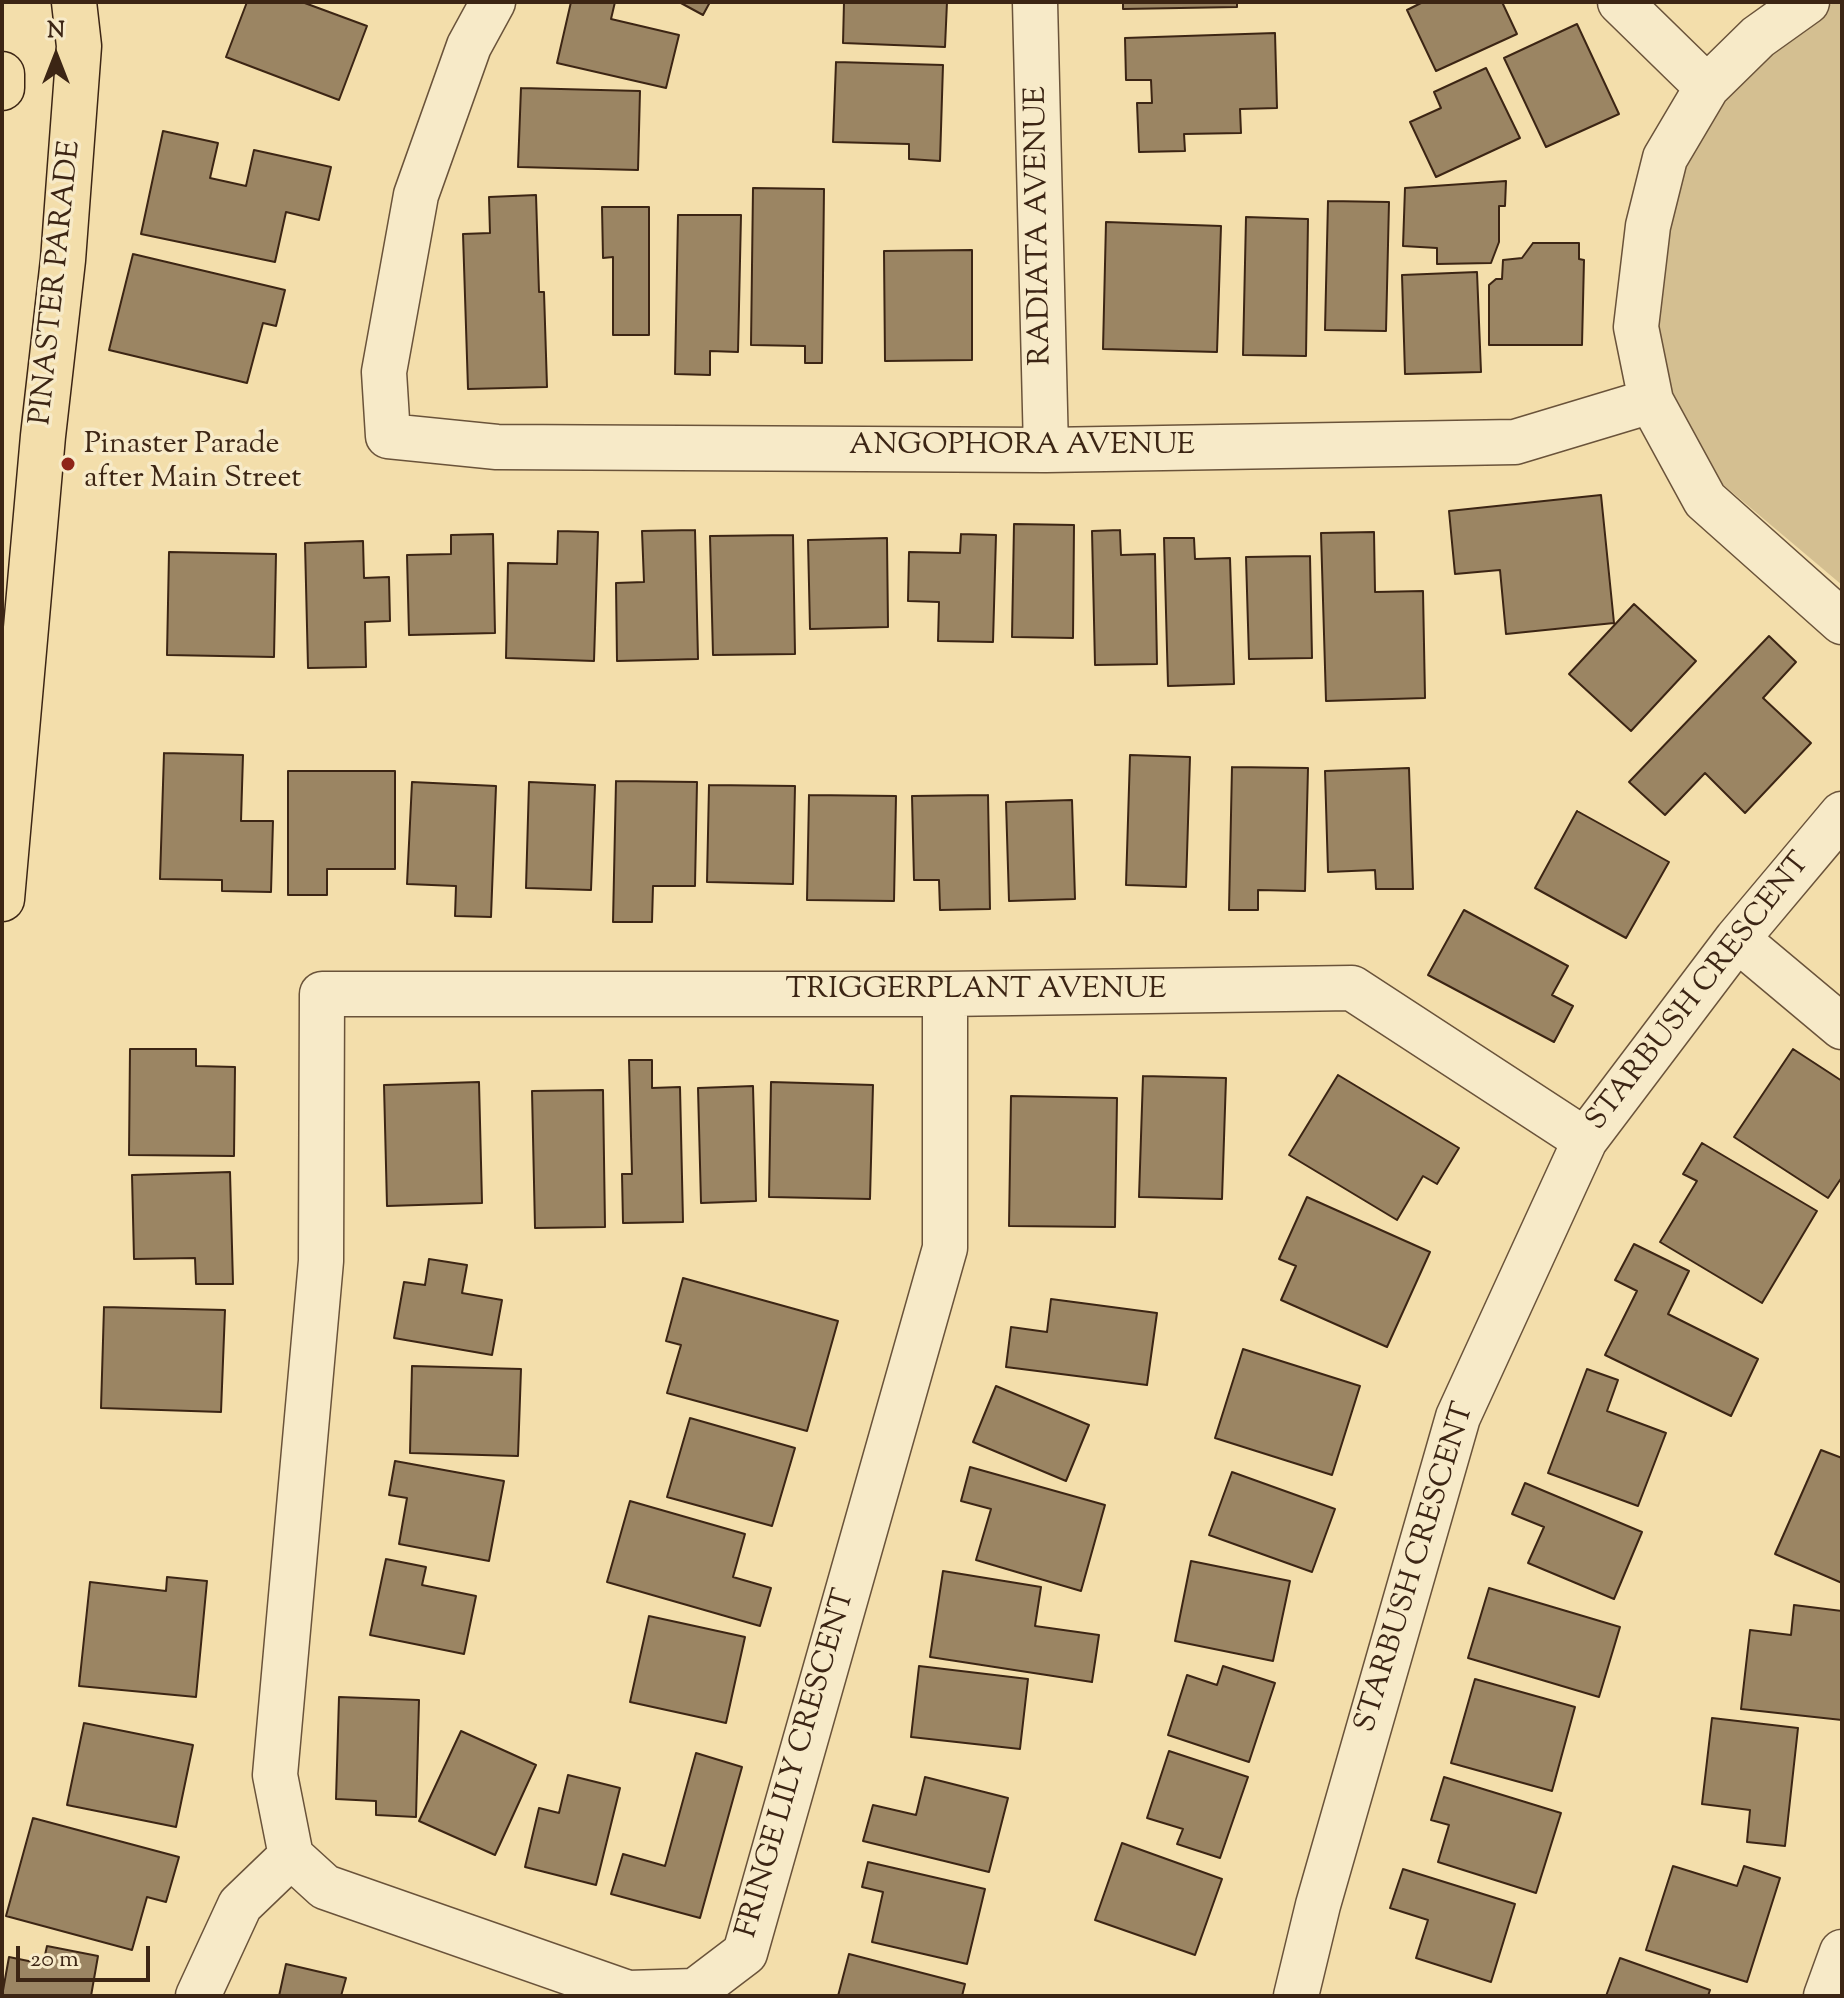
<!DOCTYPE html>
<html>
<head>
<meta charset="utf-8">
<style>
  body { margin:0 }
  #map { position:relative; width:1844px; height:1998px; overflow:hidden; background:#f3deab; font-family:"Sorts Mill Goudy",serif }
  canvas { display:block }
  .frame { position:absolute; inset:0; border:4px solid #3c2514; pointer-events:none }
  .north { position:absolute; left:16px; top:16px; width:80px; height:80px; -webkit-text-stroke:6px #f7eac8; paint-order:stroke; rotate:0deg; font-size:22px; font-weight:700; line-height:32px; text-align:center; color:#3c2514 }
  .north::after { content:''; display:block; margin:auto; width:28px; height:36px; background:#3c2514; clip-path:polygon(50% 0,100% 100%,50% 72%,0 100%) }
  .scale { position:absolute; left:16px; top:1946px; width:134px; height:36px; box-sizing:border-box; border:4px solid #3c2514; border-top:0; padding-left:10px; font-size:24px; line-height:28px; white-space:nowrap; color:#3c2514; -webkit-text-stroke:6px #f7eac8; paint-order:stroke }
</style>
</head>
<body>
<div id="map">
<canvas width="1844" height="1998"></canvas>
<div class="frame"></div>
<div class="north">N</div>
<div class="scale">20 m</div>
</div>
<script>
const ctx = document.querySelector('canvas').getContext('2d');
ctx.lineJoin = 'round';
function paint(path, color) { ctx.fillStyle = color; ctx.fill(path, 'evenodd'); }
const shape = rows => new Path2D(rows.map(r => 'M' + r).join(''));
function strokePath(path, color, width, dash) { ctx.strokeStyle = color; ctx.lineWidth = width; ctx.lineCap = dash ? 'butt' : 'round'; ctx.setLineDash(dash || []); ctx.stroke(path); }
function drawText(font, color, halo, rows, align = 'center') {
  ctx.font = font + ' "Sorts Mill Goudy",serif'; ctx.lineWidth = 7; ctx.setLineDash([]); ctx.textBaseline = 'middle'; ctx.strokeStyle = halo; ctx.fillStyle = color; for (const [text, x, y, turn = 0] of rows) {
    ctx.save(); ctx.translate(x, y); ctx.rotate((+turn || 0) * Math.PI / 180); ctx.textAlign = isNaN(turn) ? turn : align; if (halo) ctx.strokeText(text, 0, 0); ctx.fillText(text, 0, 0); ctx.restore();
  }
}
const green = shape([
  [1835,2,1842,2,1842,585,1714,477,1665,388,1651,314,1680,163,1717,100,1765,46]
]);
const building = shape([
  [247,2,302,2,367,26,339,100,226,57,247,2],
  [571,2,615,2,611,19,679,35,666,88,557,63,571,2],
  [679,2,710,2,703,15,679,2],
  [844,2,947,2,945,47,843,43,844,2],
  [1123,2,1237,2,1237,7,1123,9,1123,2],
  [1423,2,1502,2,1517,34,1436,71,1407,10,1423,2],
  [1577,24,1619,114,1546,147,1504,58,1577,24],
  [1275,33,1277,108,1240,109,1241,133,1184,134,1185,151,1139,152,1137,103,1152,103,1151,80,1126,80,1125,38,1275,33],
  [836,62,943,65,940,161,909,159,909,144,833,142,836,62],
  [1486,68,1520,138,1436,177,1410,122,1441,108,1434,92,1486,68],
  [521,88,640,91,638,170,518,167,521,88],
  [163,131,218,143,210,178,246,186,254,150,331,167,319,220,286,212,275,262,141,234,163,131],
  [1506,181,1505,206,1499,206,1499,242,1491,263,1437,264,1437,248,1403,246,1405,188,1506,181],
  [753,188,824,189,822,363,805,363,805,346,751,345,753,188],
  [536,195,539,292,544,292,547,387,468,389,463,234,490,233,489,197,536,195],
  [1328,201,1389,202,1386,331,1325,330,1328,201],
  [602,207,649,207,649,335,613,335,613,257,603,258,602,207],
  [678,215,741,215,738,352,710,351,710,375,675,374,678,215],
  [1246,217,1308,219,1306,356,1243,355,1246,217],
  [1106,222,1221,226,1217,352,1103,349,1106,222],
  [1533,243,1579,243,1579,259,1584,260,1582,345,1489,345,1489,285,1496,279,1502,279,1503,260,1522,258,1533,243],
  [972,250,972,360,885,361,884,251,972,250],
  [133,254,285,290,276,326,263,323,247,383,109,350,133,254],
  [1477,272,1481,372,1405,374,1402,275,1477,272],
  [1601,495,1614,623,1506,634,1500,570,1455,574,1449,511,1601,495],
  [1014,524,1074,525,1073,638,1012,637,1014,524],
  [695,530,698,659,617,661,616,583,644,582,642,531,695,530],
  [1120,530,1121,555,1155,554,1157,664,1095,665,1092,531,1120,530],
  [558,531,598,532,594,661,506,658,508,563,557,564,558,531],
  [1374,532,1375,592,1423,591,1425,698,1326,701,1321,533,1374,532],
  [493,534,495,633,409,635,407,555,451,554,451,535,493,534],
  [961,534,996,535,993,642,938,641,939,602,908,601,909,552,960,553,961,534],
  [793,535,795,654,713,655,710,536,793,535],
  [887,538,888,627,810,629,808,540,887,538],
  [1164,538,1194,538,1195,559,1230,558,1234,684,1168,686,1164,538],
  [363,541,364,578,389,577,390,621,365,622,366,667,308,668,305,543,363,541],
  [169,552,276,554,274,657,167,655,169,552],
  [1310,556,1312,658,1249,659,1246,557,1310,556],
  [1634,604,1696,661,1631,731,1569,674,1634,604],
  [1769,636,1796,662,1763,698,1811,743,1745,813,1705,773,1665,815,1629,782,1769,636],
  [164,753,243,755,241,821,273,821,271,892,222,891,222,880,160,879,164,753],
  [1130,755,1190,757,1186,887,1126,885,1130,755],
  [1232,767,1308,768,1305,891,1258,890,1258,910,1229,910,1232,767],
  [1409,768,1413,889,1376,889,1375,870,1328,872,1325,771,1409,768],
  [288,771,395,771,395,869,327,869,327,895,288,895,288,771],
  [616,781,697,782,695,886,653,886,652,922,613,922,616,781],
  [412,782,496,786,491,917,455,916,456,886,407,884,412,782],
  [529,782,595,785,591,890,526,888,529,782],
  [709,785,795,786,793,884,707,882,709,785],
  [809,795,896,796,894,901,807,900,809,795],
  [988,795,990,909,940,910,939,880,914,880,912,796,988,795],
  [1072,800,1075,899,1009,901,1006,802,1072,800],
  [1577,811,1669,862,1626,938,1535,888,1577,811],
  [1464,910,1568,966,1552,995,1573,1006,1554,1042,1428,975,1464,910],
  [130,1049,196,1049,196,1066,235,1067,234,1156,129,1155,130,1049],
  [1793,1049,1842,1081,1842,1177,1828,1198,1734,1137,1793,1049],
  [629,1060,652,1060,652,1088,680,1087,683,1222,623,1223,622,1174,632,1174,629,1060],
  [1338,1075,1459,1148,1437,1184,1423,1176,1397,1220,1289,1155,1338,1075],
  [1143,1076,1226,1078,1222,1199,1139,1197,1143,1076],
  [479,1082,482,1203,387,1206,384,1085,479,1082],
  [771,1082,873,1085,870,1199,769,1197,771,1082],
  [753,1086,756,1201,701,1203,698,1088,753,1086],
  [603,1090,605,1227,535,1228,532,1091,603,1090],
  [1011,1096,1117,1098,1115,1227,1009,1226,1011,1096],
  [1702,1143,1817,1211,1762,1303,1660,1242,1697,1181,1683,1174,1702,1143],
  [230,1172,233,1284,196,1284,195,1258,134,1259,132,1175,230,1172],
  [1307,1197,1430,1252,1387,1347,1281,1300,1296,1266,1279,1259,1307,1197],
  [1634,1244,1689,1271,1668,1314,1758,1359,1731,1416,1605,1355,1637,1291,1615,1280,1634,1244],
  [429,1259,467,1265,462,1293,502,1300,492,1355,394,1338,404,1282,425,1285,429,1259],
  [683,1278,838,1321,807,1431,667,1393,681,1345,666,1341,683,1278],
  [1051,1299,1157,1313,1147,1385,1006,1367,1011,1327,1047,1332,1051,1299],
  [104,1307,225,1310,221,1412,101,1408,104,1307],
  [1243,1349,1360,1386,1332,1475,1215,1438,1243,1349],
  [412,1366,521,1369,518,1456,410,1453,412,1366],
  [1587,1369,1618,1380,1607,1411,1666,1433,1638,1506,1548,1473,1587,1369],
  [996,1386,1089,1425,1066,1481,973,1442,996,1386],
  [690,1418,795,1448,772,1526,667,1497,690,1418],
  [1821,1450,1842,1458,1842,1583,1775,1554,1821,1450],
  [395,1461,504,1481,489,1561,399,1544,407,1498,389,1495,395,1461],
  [970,1467,1105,1505,1081,1591,976,1560,991,1509,961,1501,970,1467],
  [1232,1472,1335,1509,1312,1572,1209,1535,1232,1472],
  [1525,1483,1642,1532,1614,1599,1528,1563,1544,1527,1512,1514,1525,1483],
  [630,1501,745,1534,733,1577,771,1588,760,1626,607,1582,630,1501],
  [386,1559,426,1567,422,1585,476,1596,464,1654,370,1635,386,1559],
  [1191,1561,1290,1581,1273,1661,1175,1641,1191,1561],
  [943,1571,1041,1587,1035,1626,1099,1635,1092,1682,930,1657,943,1571],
  [167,1577,207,1581,196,1697,79,1686,90,1582,166,1591,167,1577],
  [1489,1588,1620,1627,1599,1697,1468,1658,1489,1588],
  [1794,1605,1842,1611,1842,1720,1741,1709,1750,1630,1791,1635,1794,1605],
  [649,1616,745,1637,726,1723,630,1702,649,1616],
  [919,1666,1028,1679,1020,1749,911,1737,919,1666],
  [1223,1666,1275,1683,1249,1762,1168,1735,1187,1675,1217,1685,1223,1666],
  [1475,1679,1575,1707,1552,1791,1451,1763,1475,1679],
  [339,1697,419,1700,416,1817,376,1815,376,1801,336,1799,339,1697],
  [1712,1718,1798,1728,1785,1846,1747,1842,1750,1810,1702,1804,1712,1718],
  [84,1723,193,1745,176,1827,67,1805,84,1723],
  [461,1731,536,1765,495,1855,419,1821,461,1731],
  [1169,1751,1248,1777,1220,1858,1177,1844,1183,1829,1147,1818,1169,1751],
  [696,1753,742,1767,700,1918,611,1894,623,1854,665,1866,696,1753],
  [568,1775,620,1788,596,1885,525,1867,539,1808,559,1813,568,1775],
  [925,1777,1008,1798,989,1872,863,1841,873,1805,916,1815,925,1777],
  [1444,1777,1561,1813,1536,1893,1438,1862,1449,1825,1431,1820,1444,1777],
  [33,1818,179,1857,166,1902,147,1897,132,1950,6,1916,33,1818],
  [1122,1843,1222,1879,1195,1955,1095,1920,1122,1843],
  [868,1862,985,1889,967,1964,872,1942,883,1892,862,1887,868,1862],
  [1673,1866,1737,1886,1744,1866,1780,1878,1747,1982,1646,1950,1673,1866],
  [1403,1869,1515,1904,1491,1982,1416,1958,1428,1920,1390,1908,1403,1869],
  [47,1946,98,1956,91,1996,2,1996,9,1957,43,1964,47,1946],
  [849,1954,965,1984,962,1996,838,1996,849,1954],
  [1620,1958,1710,1990,1708,1996,1606,1996,1620,1958],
  [286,1964,346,1978,341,1996,279,1996,286,1964]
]);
const minor = shape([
  [493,2,469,46,416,195,384,372,388,436,497,447,1046,450,1515,442,1651,401],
  [1035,2,1046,450],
  [1620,2,1707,87],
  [1807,2,1758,37,1707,87,1665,158,1648,226,1636,327,1651,401,1705,500,1842,622],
  [1737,939,1842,1027],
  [945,994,945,1248,745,1953,695,1991,628,1993,325,1887,291,1856,275,1775,321,1261,322,994,945,994,1352,988,1585,1140],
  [198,1996,240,1905,291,1856],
  [1296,1996,1318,1905,1458,1417,1585,1140,1737,939,1842,814],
  [1826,1996,1842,1952]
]);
const major = shape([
  [2,74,2,88],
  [2,899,43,436,63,260,79,46,74,2]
]);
const markers = [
  [68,464,8,"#8f2418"]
];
const streetNames = [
  ["RADIATA AVENUE",1041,226,-91],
  ["PINASTER PARADE",58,283,-84],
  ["ANGOPHORA AVENUE",1022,448],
  ["TRIGGERPLANT AVENUE",976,992],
  ["STARBUSH CRESCENT",1700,993,-52],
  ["STARBUSH CRESCENT",1417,1568,-73],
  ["FRINGE LILY CRESCENT",798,1764,-74]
];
const poiNames = [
  ["Pinaster Parade",84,447],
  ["after Main Street",84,481]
];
paint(green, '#d4bf91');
paint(building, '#9b8563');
strokePath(building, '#3c2514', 2);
strokePath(minor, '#6a533a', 47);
strokePath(major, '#3c2514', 47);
strokePath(minor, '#f7eac8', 44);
strokePath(major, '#f3deab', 44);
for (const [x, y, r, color] of markers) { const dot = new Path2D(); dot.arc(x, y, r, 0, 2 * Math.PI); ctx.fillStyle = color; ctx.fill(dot); strokePath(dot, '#f7eac8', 3); }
drawText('30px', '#3c2514', '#f7eac8', streetNames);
drawText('30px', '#3c2514', '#f7eac8', poiNames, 'left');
</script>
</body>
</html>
